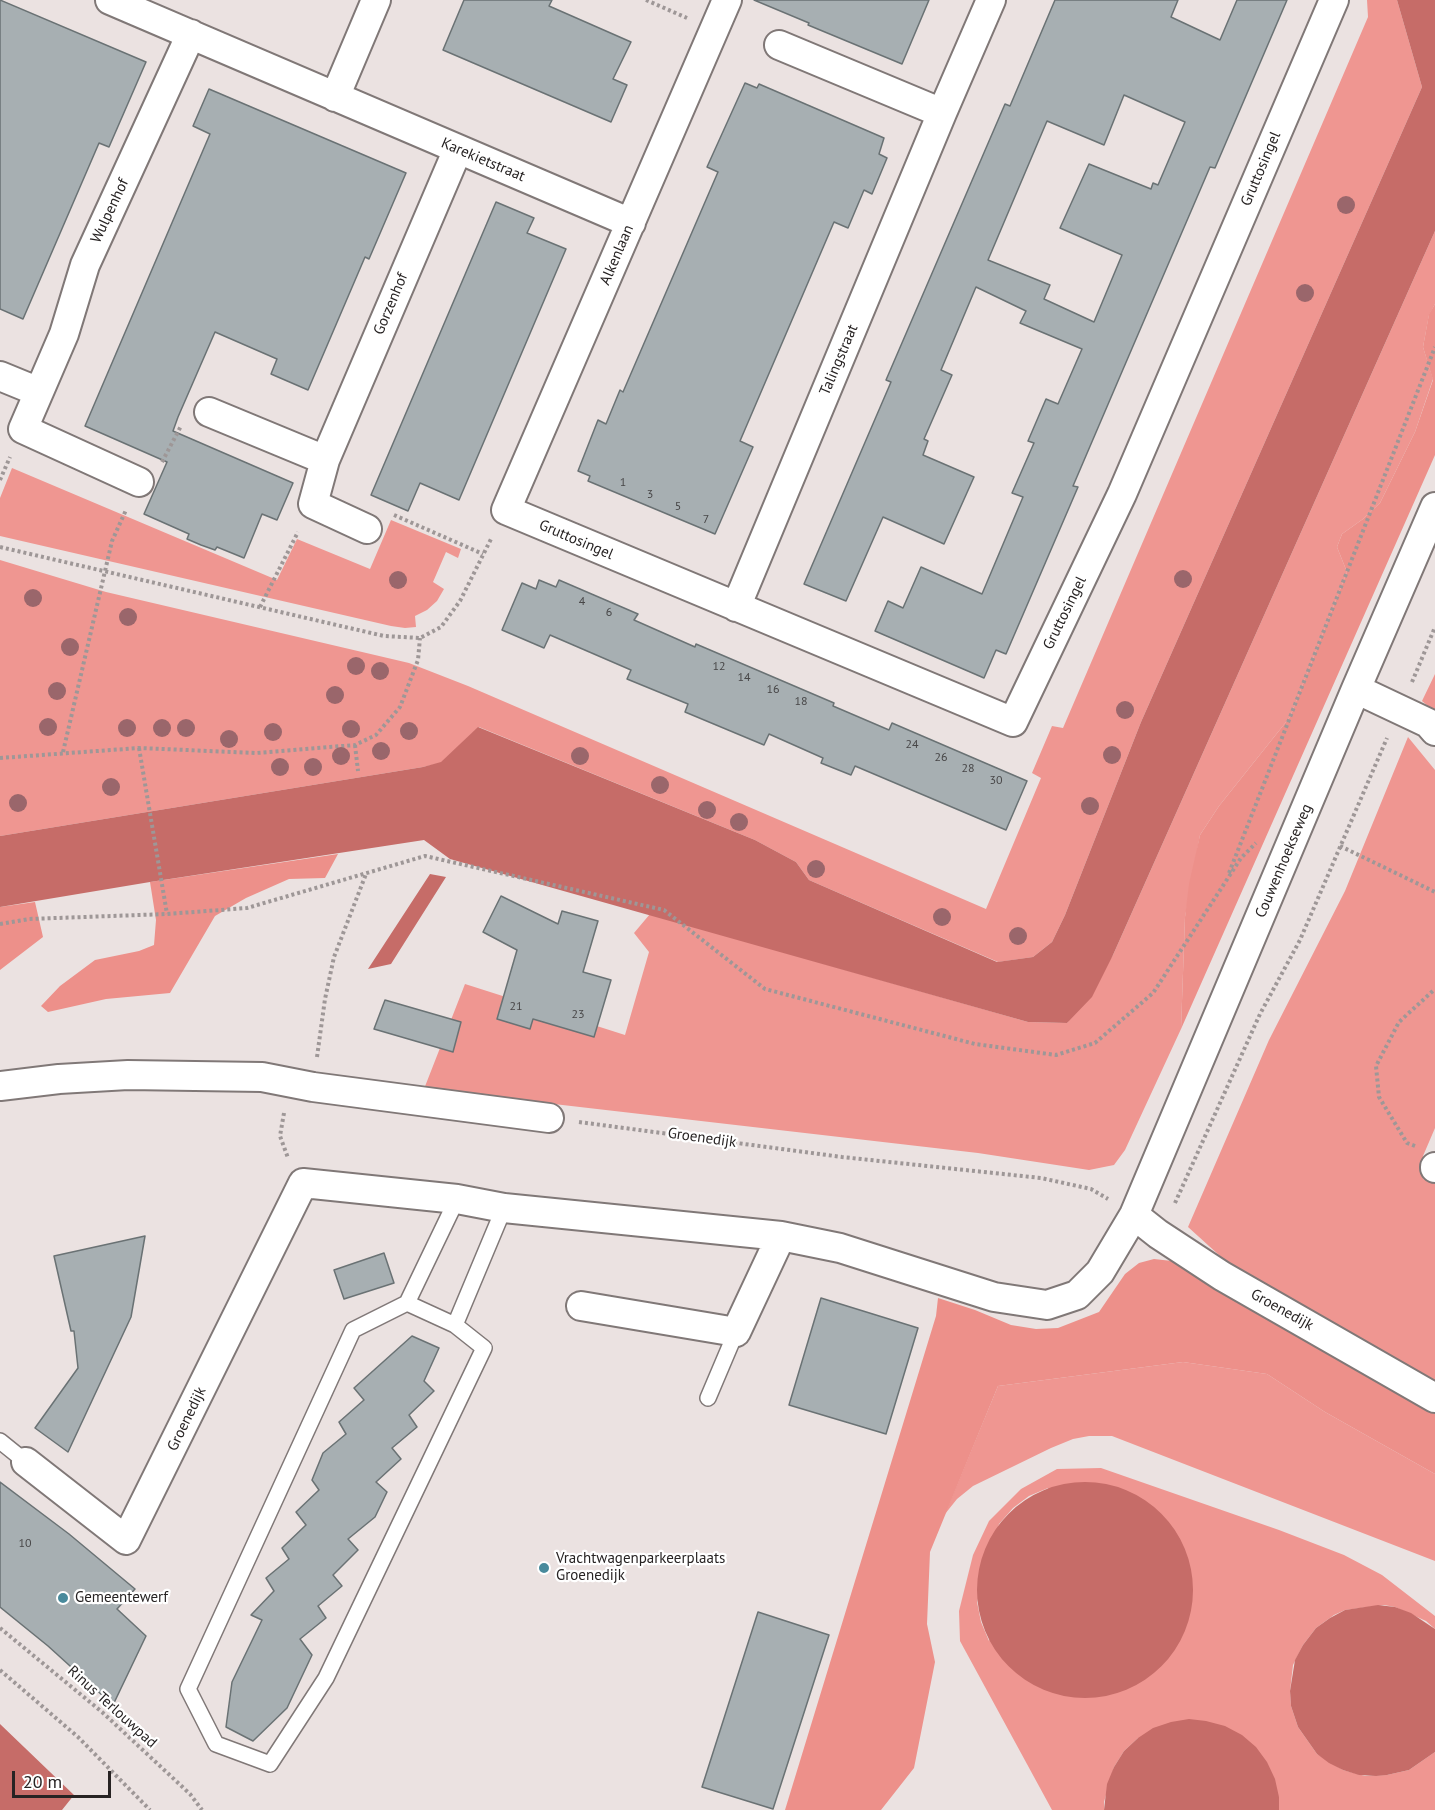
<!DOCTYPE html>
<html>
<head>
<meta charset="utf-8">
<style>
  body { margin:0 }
  #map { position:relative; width:1435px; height:1810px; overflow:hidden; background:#ebe2e1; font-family:"PT Sans",sans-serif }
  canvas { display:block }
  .scale { position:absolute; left:12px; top:1771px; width:99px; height:27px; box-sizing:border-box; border:3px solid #272323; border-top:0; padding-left:8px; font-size:18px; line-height:21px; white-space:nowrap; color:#272323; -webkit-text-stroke:4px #fff; paint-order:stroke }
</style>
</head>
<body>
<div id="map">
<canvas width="1435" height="1810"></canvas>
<div class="scale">20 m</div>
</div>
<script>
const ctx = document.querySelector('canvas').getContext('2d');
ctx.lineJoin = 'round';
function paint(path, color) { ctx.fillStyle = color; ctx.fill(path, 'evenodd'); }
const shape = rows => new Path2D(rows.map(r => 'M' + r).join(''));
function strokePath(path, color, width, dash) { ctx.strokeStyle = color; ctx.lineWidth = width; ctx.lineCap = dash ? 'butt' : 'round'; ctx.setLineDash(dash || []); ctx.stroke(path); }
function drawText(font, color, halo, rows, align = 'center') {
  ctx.font = font + ' "PT Sans",sans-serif'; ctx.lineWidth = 4.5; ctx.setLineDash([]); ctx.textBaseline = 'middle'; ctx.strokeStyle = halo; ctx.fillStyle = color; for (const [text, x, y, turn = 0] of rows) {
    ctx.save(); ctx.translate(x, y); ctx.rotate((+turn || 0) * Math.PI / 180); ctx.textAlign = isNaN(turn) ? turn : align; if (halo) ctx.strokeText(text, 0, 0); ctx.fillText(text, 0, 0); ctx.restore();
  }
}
const green = shape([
  [1367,0,1397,0,1422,87,1141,722,1065,915,1052,942,1033,957,998,962,809,880,796,862,755,840,479,727,441,763,423,767,0,836,0,560,106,592,409,663,468,686,986,909,1041,778,1032,773,1052,726,1063,728,1368,17],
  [1435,231,1435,304,1429,315,1423,347,1433,379,1415,432,1380,503,1363,519,1342,534,1337,547,1347,572,1290,717,1219,806,1200,835,1185,917,1181,1029,1125,1150,1114,1165,1089,1170,978,1153,424,1089,465,984,625,1035,649,952,634,933,650,914,1028,1022,1067,1023,1113,955],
  [12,468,277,580,297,539,370,569,391,520,461,549,458,558,446,552,433,582,444,589,437,601,427,610,415,616,416,627,405,628,391,626,0,536,0,498],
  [1435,674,1435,712,1422,701],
  [1408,737,1435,770,1435,1128,1423,1156,1423,1179,1435,1183,1435,1391,1230,1265,1188,1227,1269,1040,1345,891],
  [1183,1362,1267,1374,1325,1412,1435,1474,1435,1561,1112,1436,1089,1436,1073,1439,1051,1448,973,1486,957,1499,945,1514,998,1386],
  [1101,1468,1279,1530,1344,1555,1382,1575,1435,1616,1435,1629,1426,1621,1395,1607,1384,1605,1345,1610,1334,1615,1316,1628,1303,1645,1293,1665,1290,1691,1291,1706,1298,1727,1317,1754,1343,1770,1365,1776,1387,1775,1409,1770,1435,1752,1435,1810,1279,1810,1279,1797,1138,1738,1124,1751,1114,1767,1104,1802,1104,1810,1052,1810,960,1641,959,1611,973,1555,989,1521,1021,1489,1057,1469],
  [1048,1488,989,1641,981,1622,977,1602,999,1524,1013,1508,1029,1496]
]);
const forest = shape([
  [1435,304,1435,455,1181,1029,1185,917,1189,884,1200,835,1219,806,1290,717,1347,572,1337,547,1342,534,1363,519,1380,503,1415,432,1433,380,1423,347,1429,314],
  [338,854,325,878,289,879,246,898,215,916,170,993,106,999,48,1012,41,1006,60,986,95,960,139,951,154,945,156,920,150,882],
  [35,902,43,937,0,970,0,907],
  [1154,1259,1181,1262,1435,1411,1435,1474,1325,1412,1267,1374,1183,1362,998,1386,930,1552,927,1624,935,1662,914,1768,881,1810,785,1810,936,1316,938,1298,975,1310,1011,1325,1036,1329,1058,1328,1099,1312,1125,1274,1139,1263]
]);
const water = shape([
  [1397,0,1435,0,1435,231,1113,955,1092,997,1067,1023,1028,1022,450,859,424,840,150,882,0,907,0,836,423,767,441,762,478,727,755,840,796,862,809,880,997,962,1033,957,1052,942,1065,915,1141,722,1422,87],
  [430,874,446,877,391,964,368,969],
  '977 1590a108 108 0 1 1 216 0a108 108 0 1 1-216 0Z',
  [1378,1605,1395,1607,1411,1613,1435,1629,1435,1752,1409,1770,1387,1775,1376,1776,1359,1775,1343,1770,1329,1763,1317,1754,1298,1727,1291,1706,1290,1691,1295,1660,1303,1645,1316,1628,1330,1618,1345,1610],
  [1189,1719,1206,1721,1225,1726,1242,1735,1256,1747,1267,1762,1275,1779,1279,1797,1279,1810,1104,1810,1107,1784,1114,1767,1124,1751,1138,1738,1153,1728,1171,1722],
  [0,1724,74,1795,62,1810,0,1810]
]);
const building = shape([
  [0,0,146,62,109,147,99,143,23,319,0,309,0,0],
  [464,0,552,0,549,6,631,42,613,79,627,85,611,122,443,50,464,0],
  [754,0,929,0,902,64,808,25,809,23,754,0],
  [1055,0,1178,0,1171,17,1220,40,1237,0,1287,0,1215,168,1210,167,1124,367,1073,486,1078,487,1006,654,996,650,984,678,875,631,888,601,903,608,921,567,982,594,1023,497,1012,493,1034,443,1028,441,1046,399,1058,404,1082,349,1020,323,1026,311,976,287,941,370,952,375,924,439,928,441,923,455,974,477,944,544,883,517,846,601,804,584,891,382,886,380,1005,104,1010,106,1055,0],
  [1124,95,1185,122,1158,185,1153,183,1151,189,1089,164,1060,228,1122,255,1094,322,1044,299,1050,285,988,260,1047,121,1104,145,1124,95],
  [745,83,757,88,759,84,884,138,879,154,887,158,872,194,864,190,848,228,834,222,740,441,753,447,715,534,588,481,590,476,578,471,598,420,606,424,620,390,623,392,718,172,707,167,745,83],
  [209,89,406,173,369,259,365,257,308,390,271,374,277,359,215,332,178,417,173,431,293,483,277,520,262,514,244,558,217,547,215,550,201,545,187,539,189,534,144,514,167,462,85,426,210,134,193,126,209,89],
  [496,202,534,218,527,233,566,249,459,500,420,483,408,511,371,495,496,202],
  [539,580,556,587,559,580,638,614,634,620,695,647,696,644,834,703,833,706,889,730,892,723,1027,781,1006,830,855,766,851,775,821,763,823,758,769,734,764,745,685,712,688,704,627,679,631,670,550,635,544,648,502,630,522,583,536,589,539,580],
  [501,896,558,924,562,911,598,921,583,972,611,980,594,1037,533,1019,530,1029,497,1019,517,950,483,932,501,896],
  [385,1000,461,1022,453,1052,374,1029,385,1000],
  [145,1236,131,1317,68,1452,35,1428,78,1368,74,1331,71,1331,54,1256,145,1236],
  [384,1253,394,1283,344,1299,334,1270,384,1253],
  [821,1298,918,1328,886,1434,789,1405,821,1298],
  [412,1336,439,1348,424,1381,434,1391,409,1415,417,1427,392,1448,401,1459,376,1482,387,1492,375,1517,348,1539,358,1550,333,1575,342,1586,318,1606,326,1618,300,1639,312,1655,287,1708,253,1741,226,1727,232,1682,262,1620,251,1615,274,1591,266,1578,289,1559,282,1548,306,1525,296,1512,319,1490,312,1480,323,1453,346,1434,339,1422,364,1400,354,1388,412,1336],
  [0,1482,69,1534,135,1589,117,1609,146,1636,113,1705,48,1646,0,1607,0,1482],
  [758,1612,829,1635,773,1809,702,1787,758,1612]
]);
const path = shape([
  [646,0,687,18],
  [162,462,181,426],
  [0,480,10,457],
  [394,515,483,554],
  [0,547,384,636,420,638,441,627,460,601,492,537],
  [260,607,298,532],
  [1412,682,1435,627],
  [355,745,358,771],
  [139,748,167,914],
  [63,752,112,541,126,510],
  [0,758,139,748,256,753,355,745,376,735,400,707,418,660,420,638],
  [1340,846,1435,892],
  [1229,873,1435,347],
  [0,924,29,919,167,914,247,908,425,856,664,910,765,989,975,1044,1056,1055,1095,1043,1153,993,1241,858,1256,843],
  [317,1057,325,999,334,957,366,874],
  [284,1113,280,1136,288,1158],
  [579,1122,842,1157,1041,1178,1091,1189,1108,1199],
  [1415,1146,1407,1143,1379,1097,1376,1066,1399,1022,1435,989],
  [1175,1203,1260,1014,1300,940,1387,738],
  [0,1628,102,1712,190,1794,202,1810],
  [0,1670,78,1737,150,1810]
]);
const service = shape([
  [457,1199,407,1303,353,1330,188,1689,216,1744,270,1764,326,1678,484,1348,455,1325,504,1208],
  [407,1303,455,1325],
  [708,1398,736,1332],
  [0,1441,26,1462]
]);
const minor = shape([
  [110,0,631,223],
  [727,0,506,510,1013,722,1122,494,1334,0],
  [779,45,942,113],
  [335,97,376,0],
  [0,376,39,392,23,429,139,482],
  [39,392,64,334,85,265,191,34],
  [209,412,325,460],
  [367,529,313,504,325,460,458,149],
  [736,607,942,113,991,0],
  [1356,689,1428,723,1435,731],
  [0,1086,59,1079,128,1075,262,1077,313,1087,549,1118],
  [1435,1167,1435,1168],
  [1134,1215,1158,1234,1222,1276,1435,1398],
  [581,1306,736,1332,781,1236],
  [26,1462,126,1540,303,1183,457,1199,504,1208,781,1236,840,1248,994,1297,1047,1305,1077,1295,1100,1272,1134,1215,1356,689,1435,507]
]);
const trees = [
  [1346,205],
  [1305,293],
  [1183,579],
  [398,580],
  [33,598],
  [128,617],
  [70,647],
  [356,666],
  [380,671],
  [57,691],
  [335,695],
  [1125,710],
  [48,727],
  [127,728],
  [162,728],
  [186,728],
  [351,729],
  [409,731],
  [273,732],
  [229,739],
  [381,751],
  [1112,755],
  [341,756],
  [580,756],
  [280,767],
  [313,767],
  [660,785],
  [111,787],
  [18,803],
  [1090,806],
  [707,810],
  [739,822],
  [816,869],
  [942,917],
  [1018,936]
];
const markers = [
  [544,1568,6,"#488a9c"],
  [63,1598,6,"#488a9c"]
];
const numberNames = [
  ["1",623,483],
  ["3",650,495],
  ["5",678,507],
  ["7",706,520],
  ["4",582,602],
  ["6",609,613],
  ["12",719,667],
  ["14",744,678],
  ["16",773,690],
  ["18",801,702],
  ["24",912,745],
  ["26",941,758],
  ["28",968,769],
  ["30",996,781],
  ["21",516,1007],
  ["23",578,1015],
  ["10",25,1544]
];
const streetNames = [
  ["Karekietstraat",483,160,23],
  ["Gruttosingel",1261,169,-67],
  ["Wulpenhof",110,211,-65],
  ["Alkenlaan",617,255,-67],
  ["Gorzenhof",391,304,-67],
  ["Talingstraat",839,360,-67],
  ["Gruttosingel",576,540,23],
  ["Gruttosingel",1065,613,-64],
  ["Couwenhoekseweg",1284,861,-67],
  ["Groenedijk",702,1138,8],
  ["Groenedijk",1282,1310,29],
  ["Groenedijk",187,1419,-64],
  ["Rinus Terlouwpad",112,1707,42]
];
const poiNames = [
  ["Vrachtwagenparkeerplaats",556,1559],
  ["Groenedijk",556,1576],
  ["Gemeentewerf",75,1598]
];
paint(green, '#ef9691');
paint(forest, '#ed908a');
paint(water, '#c66c68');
paint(building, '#a7afb2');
strokePath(building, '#6a7274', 1.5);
strokePath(service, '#807877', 18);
strokePath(minor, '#807877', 32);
strokePath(path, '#9e9797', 4, [3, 3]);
strokePath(service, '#fff', 15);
strokePath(minor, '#fff', 28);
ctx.fillStyle = '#9a666b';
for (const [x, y] of trees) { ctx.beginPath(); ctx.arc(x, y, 9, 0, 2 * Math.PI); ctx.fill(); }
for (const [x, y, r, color] of markers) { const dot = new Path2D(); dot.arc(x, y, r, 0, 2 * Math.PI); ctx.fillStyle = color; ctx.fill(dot); strokePath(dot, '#fff', 2); }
drawText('12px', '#474647', null, numberNames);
drawText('15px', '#272323', '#fff', streetNames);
drawText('15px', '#272323', '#fff', poiNames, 'left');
</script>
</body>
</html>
